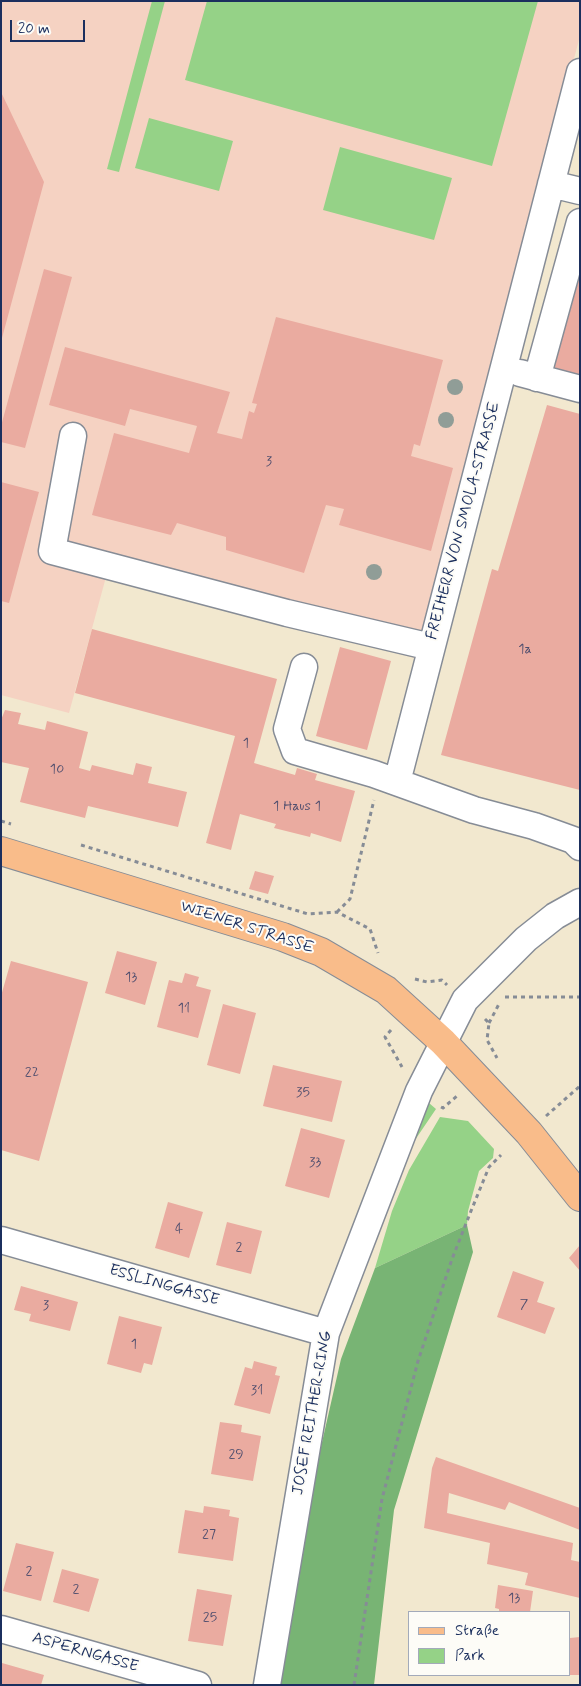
<!DOCTYPE html>
<html>
<head>
<meta charset="utf-8">
<style>
  body { margin:0 }
  #map { position:relative; width:581px; height:1686px; overflow:hidden; background:#f2e8cf; font-family:Mynerve,sans-serif }
  canvas { display:block }
  .frame { position:absolute; inset:0; border:2px solid #1b2f5e; pointer-events:none }
  .legend { position:absolute; left:408px; top:1611px; width:162px; height:65px; box-sizing:border-box; background:#fdfcf7; border:1px solid #a3aaba; margin:0; padding:6px 9px; list-style:none; font-size:15px; color:#1b2f5e }
  .legend li { display:flex; align-items:center; gap:10px; height:25px }
  .legend b { width:25px; border:1px solid #a3aaba }
  .scale { position:absolute; left:10px; top:20px; width:75px; height:22px; box-sizing:border-box; border:2px solid #1b2f5e; border-top:0; padding-left:6px; font-size:15px; line-height:18px; white-space:nowrap; color:#1b2f5e; -webkit-text-stroke:4px #fdfcf7; paint-order:stroke }
</style>
</head>
<body>
<div id="map">
<canvas width="581" height="1686"></canvas>
<div class="frame"></div>
<ul class="legend">
<li><b style="height:6px;background:#f9bc8a"></b>Straße</li>
<li><b style="height:14px;background:#95d287"></b>Park</li>
</ul>
<div class="scale">20 m</div>
</div>
<script>
const ctx = document.querySelector('canvas').getContext('2d');
ctx.lineJoin = 'round';
function paint(path, color) { ctx.fillStyle = color; ctx.fill(path, 'evenodd'); }
const shape = rows => new Path2D(rows.map(r => 'M' + r).join(''));
function strokePath(path, color, width, dash) { ctx.strokeStyle = color; ctx.lineWidth = width; ctx.lineCap = dash ? 'butt' : 'round'; ctx.setLineDash(dash || []); ctx.stroke(path); }
function drawText(font, color, halo, rows, align = 'center') {
  ctx.font = font + ' Mynerve,sans-serif'; ctx.lineWidth = 4; ctx.setLineDash([]); ctx.textBaseline = 'middle'; ctx.strokeStyle = halo; ctx.fillStyle = color; for (const [text, x, y, turn = 0] of rows) {
    ctx.save(); ctx.translate(x, y); ctx.rotate((+turn || 0) * Math.PI / 180); ctx.textAlign = isNaN(turn) ? turn : align; if (halo) ctx.strokeText(text, 0, 0); ctx.fillText(text, 0, 0); ctx.restore();
  }
}
const built = shape([
  [1,1,580,1,580,36,415,658,106,577,69,713,1,695]
]);
const green = shape([
  [152,1,165,1,119,172,107,169],
  [207,1,538,1,492,166,185,80],
  [149,118,233,141,219,191,135,168],
  [340,147,452,178,434,240,323,210],
  [429,1103,436,1109,415,1140],
  [440,1117,468,1121,494,1149,493,1158,479,1171,468,1211,467,1225,375,1268,392,1211,409,1170]
]);
const forest = shape([
  [467,1225,473,1252,394,1510,374,1685,278,1685,310,1495,341,1359,375,1268]
]);
const building = shape([
  [1,92,44,182,2,338,1,338],
  [44,269,72,277,25,448,1,442,1,426],
  [579,279,580,280,580,375,554,368],
  [276,317,443,360,420,446,414,444,411,456,453,468,431,551,339,525,344,509,326,505,304,573,226,550,226,537,177,523,171,535,92,515,114,433,189,453,197,426,130,409,125,426,49,405,65,347,230,392,217,433,242,439,249,411,254,413,257,404,252,403],
  [547,405,580,414,580,790,441,755,492,569,498,571],
  [1,482,39,492,9,603,1,601],
  [92,629,277,679,254,763,295,775,297,768,317,774,315,780,355,791,341,842,311,833,310,837,274,828,276,824,240,814,231,850,206,843,235,736,75,693],
  [340,647,391,661,367,750,316,736],
  [5,710,21,713,18,724,45,730,47,721,88,732,79,768,90,771,92,765,133,775,136,763,152,767,148,783,187,792,178,827,88,806,85,818,20,802,29,768,1,762,1,720],
  [255,871,274,876,268,894,249,889],
  [117,951,157,962,145,1005,105,993],
  [11,961,88,982,39,1161,1,1150,1,996],
  [185,973,199,977,196,986,211,990,198,1038,157,1027,169,980,182,983],
  [223,1004,256,1013,240,1074,207,1065],
  [273,1065,342,1081,332,1122,263,1106],
  [301,1128,345,1140,329,1198,285,1186],
  [168,1202,203,1212,189,1258,155,1248],
  [227,1222,262,1231,251,1274,216,1265],
  [580,1245,580,1271,569,1258],
  [513,1271,544,1282,537,1302,555,1308,545,1334,497,1317],
  [21,1286,78,1302,70,1331,29,1321,31,1314,14,1310],
  [119,1316,162,1327,152,1365,144,1363,141,1373,107,1364],
  [254,1361,277,1367,275,1375,280,1376,270,1414,234,1405,245,1367,252,1369],
  [220,1422,242,1425,241,1432,261,1436,253,1481,211,1474],
  [436,1457,580,1508,580,1530,509,1502,505,1510,449,1493,447,1513,573,1543,571,1560,580,1562,580,1598,525,1585,528,1573,487,1564,490,1543,424,1528,432,1468],
  [204,1506,230,1510,229,1516,239,1518,233,1561,178,1553,185,1510,203,1513],
  [16,1543,54,1552,41,1601,3,1591],
  [62,1569,99,1579,89,1612,53,1602],
  [498,1585,533,1591,530,1612,499,1612,499,1609,495,1608],
  [197,1589,232,1595,223,1646,188,1641],
  [580,1637,580,1675,570,1675,570,1638],
  [2,1663,44,1675,41,1685,1,1685]
]);
const path = shape([
  [1,821,11,824],
  [81,845,308,914,337,912,370,929,378,953],
  [337,912,350,899,374,800],
  [415,979,427,982,442,980,447,985],
  [505,997,580,997],
  [485,1019,489,1023,487,1040,497,1058],
  [489,1023,499,1004],
  [391,1030,385,1037,402,1067],
  [441,1107,443,1108,457,1096],
  [546,1116,580,1086],
  [354,1685,382,1499,418,1361,452,1259,471,1211,489,1167,501,1155]
]);
const minor = shape([
  [551,184,580,191],
  [520,373,580,389],
  [537,378,580,222],
  [73,436,52,551,287,613,431,647],
  [304,667,287,729,295,751,374,774,474,810,534,826,573,840,580,847],
  [397,782,580,72],
  [1,1240,326,1333],
  [1,1629,198,1685],
  [267,1685,326,1333,419,1091,465,1000,526,939,555,916,580,902]
]);
const major = shape([
  [1,851,283,937,321,952,386,990,443,1042,529,1133,580,1197]
]);
const trees = [
  [455,387],
  [446,420],
  [374,572]
];
const numberNames = [
  ["3",269,462],
  ["1a",525,650],
  ["1",246,744],
  ["10",57,770],
  ["1 Haus 1",297,807],
  ["13",131,978],
  ["11",184,1009],
  ["22",32,1073],
  ["35",303,1093],
  ["33",315,1163],
  ["4",179,1230],
  ["2",239,1248],
  ["7",524,1305],
  ["3",46,1306],
  ["1",134,1345],
  ["31",257,1391],
  ["29",236,1455],
  ["27",209,1535],
  ["2",29,1572],
  ["2",76,1590],
  ["13",514,1599],
  ["25",210,1618]
];
const streetNames = [
  ["FREIHERR VON SMOLA-STRASSE",464,521,-75],
  ["WIENER STRASSE",247,928,18],
  ["ESSLINGGASSE",164,1286,16],
  ["JOSEF REITHER-RING",313,1413,-80],
  ["ASPERNGASSE",85,1653,16]
];
paint(built, '#f5d2c2');
paint(green, '#95d287');
paint(forest, '#78b474');
paint(building, '#eaaba0');
strokePath(minor, '#868c96', 29);
strokePath(major, '#868c96', 30);
strokePath(path, '#868c96', 3, [4, 4]);
strokePath(minor, '#fff', 26);
strokePath(major, '#f9bc8a', 28);
ctx.fillStyle = '#909d97';
for (const [x, y] of trees) { ctx.beginPath(); ctx.arc(x, y, 8, 0, 2 * Math.PI); ctx.fill(); }
drawText('14px', '#4f4e6e', null, numberNames);
drawText('16px', '#1b2f5e', '#fdfcf7', streetNames);
</script>
</body>
</html>
